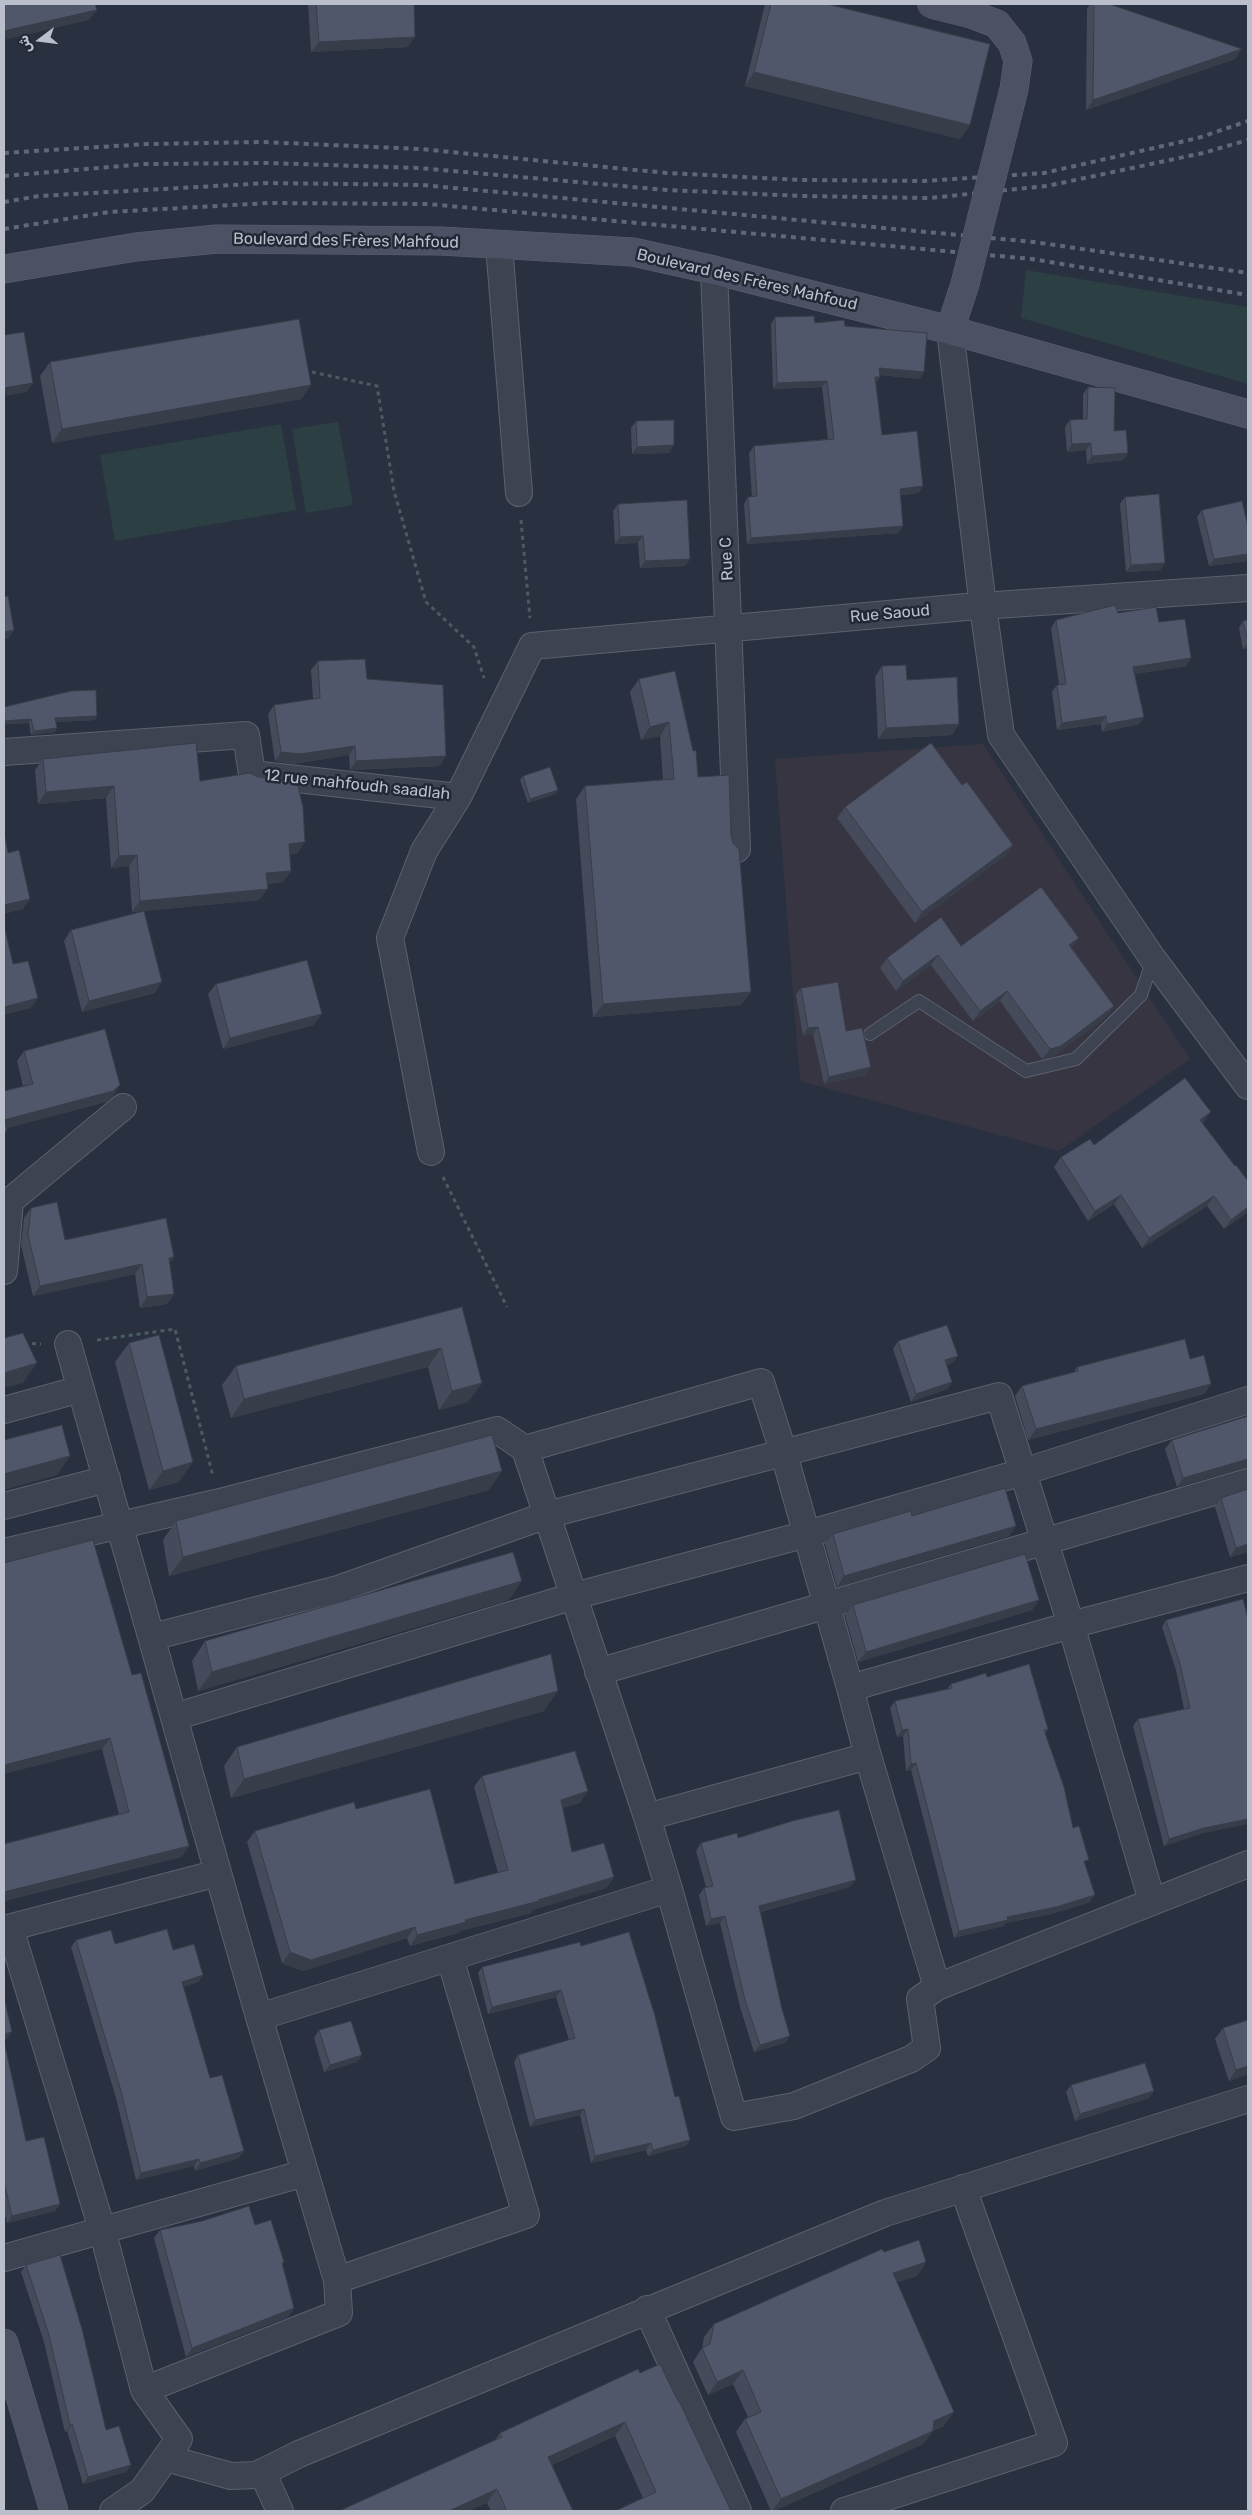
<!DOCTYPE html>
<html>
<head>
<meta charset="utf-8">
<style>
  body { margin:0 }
  #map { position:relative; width:1252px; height:2515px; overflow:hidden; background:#293141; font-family:Rubik,Vazirmatn,sans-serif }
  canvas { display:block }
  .frame { position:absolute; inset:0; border:5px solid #babfcb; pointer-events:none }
  .north { position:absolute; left:15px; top:15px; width:50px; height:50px; -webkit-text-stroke:4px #222836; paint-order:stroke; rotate:255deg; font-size:14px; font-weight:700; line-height:20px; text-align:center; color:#babfcb }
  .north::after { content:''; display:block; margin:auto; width:18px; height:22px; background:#babfcb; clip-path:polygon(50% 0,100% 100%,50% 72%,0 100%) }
</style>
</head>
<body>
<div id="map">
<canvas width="1252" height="2515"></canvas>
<div class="frame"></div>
<div class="north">ش</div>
</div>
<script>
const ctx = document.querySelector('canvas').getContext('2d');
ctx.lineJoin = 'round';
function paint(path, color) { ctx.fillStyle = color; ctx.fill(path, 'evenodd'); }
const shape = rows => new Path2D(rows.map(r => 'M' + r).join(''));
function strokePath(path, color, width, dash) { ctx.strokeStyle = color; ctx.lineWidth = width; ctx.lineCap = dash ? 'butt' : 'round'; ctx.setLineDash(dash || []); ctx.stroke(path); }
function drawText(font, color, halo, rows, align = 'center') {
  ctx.font = font + ' Rubik,sans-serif'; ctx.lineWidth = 5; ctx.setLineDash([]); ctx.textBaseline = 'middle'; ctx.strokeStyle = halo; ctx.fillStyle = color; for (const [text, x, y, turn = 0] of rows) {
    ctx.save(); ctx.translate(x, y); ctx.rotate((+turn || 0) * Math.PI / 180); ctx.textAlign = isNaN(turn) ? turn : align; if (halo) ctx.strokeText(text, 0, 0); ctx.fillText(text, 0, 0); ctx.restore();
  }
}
const medical = shape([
  [983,744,1190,1059,1059,1151,800,1081,775,759]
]);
const green = shape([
  [1026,270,1248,307,1248,384,1021,318],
  [338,422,353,505,306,513,292,429],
  [281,424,296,510,115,541,100,455]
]);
const path = shape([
  [312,372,377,386,394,491,426,602,474,647,484,678],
  [521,520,530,618],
  [443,1177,507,1307],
  [97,1340,175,1329,213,1476],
  [24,1343,41,1344]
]);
const lane = shape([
  [870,1034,919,1001,1026,1071,1076,1059,1141,995,1153,959]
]);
const street = shape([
  [499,245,519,493],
  [714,270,737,849],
  [950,330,983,607,1001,735,1153,959,1248,1086],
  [4,752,246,735,252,774,458,797,532,646,966,607,1248,588],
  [431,1152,390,938,424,851,458,797],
  [4,1271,10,1201,123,1107],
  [68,1344,259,2017,337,2280],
  [4,1410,81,1389],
  [525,1449,647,1817],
  [4,1506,107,1479],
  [4,1552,220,1502,497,1430,525,1449,761,1382,784,1454,850,1688],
  [152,1637,338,1589,547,1515,999,1396,1071,1625,1152,1901],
  [598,1672,1248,1482],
  [174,1717,574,1596,807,1534,1023,1472,1248,1400],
  [868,1756,937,1987],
  [669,1889,734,2117,794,2106,911,2059,927,2048,920,1999,937,1987,1248,1864],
  [10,1928,102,2229,144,2390],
  [4,1929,218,1873],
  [259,2017,669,1889,647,1817,868,1756,850,1688,1071,1625,1248,1578],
  [4,2258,305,2173],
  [647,2309,738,2511],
  [166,2458,231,2476,257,2475,299,2454,885,2213,1248,2099],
  [262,2472,280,2511],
  [113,2511,142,2491,179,2439,144,2390,339,2313,337,2280,526,2215,450,1958],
  [844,2511,1054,2443,963,2188]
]);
const secondary = shape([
  [4,269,136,247,217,239,441,241,633,252,714,270,950,330,965,284],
  [950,330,1248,414],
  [4,2343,54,2511]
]);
const rail = shape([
  [4,153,147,144,263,142,420,149,667,173,802,180,924,181,1044,173,1198,138,1248,121],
  [4,176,145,164,268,163,419,168,667,190,802,196,929,198,1047,186,1203,153,1248,140],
  [4,202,39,196,268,183,422,185,1034,242,1248,273],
  [4,229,109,212,269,203,428,204,1032,259,1248,295]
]);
const secondaryBridge = shape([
  [931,4,971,14,997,24,1012,43,1018,61,1014,89,965,284]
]);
const wall = shape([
  [308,4,414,4,408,47,311,52],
  [765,4,827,4,970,125,960,139,745,86],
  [1090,4,1094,4,1235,59,1086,110,1087,9],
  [775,317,845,326,920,379,880,375,880,377,876,383,882,435,919,493,901,495,899,533,747,544,744,504,748,497,752,497,749,453,754,446,828,439,822,387,773,389,771,324],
  [50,362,311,385,301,399,52,443,40,376],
  [1088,387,1114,431,1128,453,1123,460,1087,464,1086,450,1067,452,1065,427,1070,420,1083,419,1083,394],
  [636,421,669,453,632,454,631,428],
  [1125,497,1165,563,1160,570,1126,572,1120,504],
  [618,504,690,559,685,566,640,568,638,543,615,544,613,511],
  [1202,510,1248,527,1248,561,1209,566,1197,517],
  [1118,613,1159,622,1191,658,1186,666,1135,674,1144,717,1139,724,1102,732,1101,724,1057,730,1052,692,1057,685,1059,684,1051,628,1056,620],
  [1248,620,1248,648,1243,649,1239,628,1243,621],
  [318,661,367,679,440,766,350,770,349,755,293,764,275,761,268,714,274,705,313,699,311,670],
  [882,666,907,680,959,724,952,735,878,739,875,677],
  [675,671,698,777,731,836,751,992,741,1005,593,1017,576,799,585,786,663,780,660,736,641,740,630,692,639,679],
  [4,707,95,720,56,722,55,732,31,735,29,723,4,724],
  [43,759,200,781,297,854,289,854,291,871,283,882,267,884,259,900,132,912,129,866,111,868,106,798,38,804,35,770],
  [523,776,558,790,555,794,528,803,520,780],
  [962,785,1013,845,1006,855,915,923,837,818,845,807],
  [71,930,155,993,82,1012,64,941],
  [961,946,1072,948,1114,1006,1107,1016,1054,1056,1042,1059,1000,1001,973,1021,931,965,896,991,880,968,887,958],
  [216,984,314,1025,223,1049,208,994],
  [801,988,846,1031,866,1075,824,1084,813,1034,803,1036,796,995],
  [24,1051,113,1096,106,1102,6,1128,7,1130,4,1135,4,1091,23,1086,17,1061],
  [1204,1122,1202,1123,1248,1212,1224,1229,1207,1206,1142,1248,1114,1204,1088,1221,1054,1167,1061,1157,1094,1145],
  [31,1208,65,1240,174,1257,169,1264,174,1294,167,1304,140,1308,135,1274,33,1296,21,1245,24,1218],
  [462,1307,482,1383,468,1402,439,1410,428,1367,231,1418,222,1385,236,1366],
  [898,1341,958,1356,952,1363,947,1365,952,1382,947,1389,911,1402,893,1349],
  [129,1343,179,1482,149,1490,115,1362],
  [1190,1359,1211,1384,1204,1394,1028,1440,1015,1396,1022,1386,1074,1372,1077,1367],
  [1172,1440,1244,1468,1177,1487,1165,1449],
  [489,1490,169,1576,163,1540,176,1521],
  [1221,1498,1248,1552,1230,1557,1215,1507],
  [912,1516,1016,1526,1009,1536,837,1587,825,1544,833,1534],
  [509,1600,198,1691,192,1661,205,1641],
  [1039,1600,1032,1610,858,1662,845,1615,853,1605],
  [1248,1619,1200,1834,1164,1846,1133,1726,1138,1719,1184,1709,1176,1670,1162,1627,1166,1620],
  [132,1675,189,1846,181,1857,4,1901,4,1844,119,1814,102,1749],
  [987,1677,1048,1729,1045,1733,1073,1828,1085,1865,1090,1902,1051,1914,1005,1923,1003,1926,954,1938,911,1770,906,1771,903,1736,897,1737,890,1708,895,1701,947,1689,951,1684],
  [544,1711,231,1798,224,1766,237,1747],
  [482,1776,580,1803,562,1808,572,1852,614,1877,606,1888,532,1910,531,1913,460,1931,458,1933,410,1946,407,1938,303,1971,282,1963,247,1842,255,1831,356,1809,455,1884,498,1873,474,1787],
  [738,1838,850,1887,760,1912,785,2043,754,2052,740,2007,720,1923,706,1926,699,1895,704,1888,706,1887,696,1851,701,1843],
  [76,1940,173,1950,203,1975,198,1982,183,1987,210,2078,239,2158,195,2171,194,2166,136,2180,116,2098,71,1947],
  [581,1946,675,2097,690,2140,686,2146,648,2156,646,2150,591,2163,580,2115,530,2127,514,2062,518,2055,569,2040,556,1997,488,2014,478,1973,482,1967],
  [1223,2028,1248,2074,1229,2081,1215,2039],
  [319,2030,362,2055,357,2062,324,2072,314,2038],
  [4,2041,26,2141,60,2204,55,2211,7,2223,4,2210],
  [1071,2085,1149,2098,1075,2121,1066,2092],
  [255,2225,284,2262,282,2265,294,2308,288,2317,186,2357,154,2238,160,2230],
  [884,2252,926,2262,917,2276,897,2282,944,2426,933,2431,923,2444,774,2511,771,2511,736,2432,745,2419,748,2417,733,2384,708,2395,693,2362,702,2348,704,2337,714,2324],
  [26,2265,106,2430,126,2472,83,2484,67,2431,65,2432,44,2342,21,2272],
  [640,2373,678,2401,731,2511,643,2498,615,2436,552,2465,573,2511,491,2511,487,2503,495,2440,500,2433]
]);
const shadedWall = shape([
  [97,10,89,20,4,40,4,31],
  [415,37,408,47,311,52,319,42],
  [1242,49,1235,59,1086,110,1093,100],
  [754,72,970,125,960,139,745,86],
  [879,368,924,372,920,379,875,374],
  [875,377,880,377,875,384],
  [827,381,822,387,773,389,777,383],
  [33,383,27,392,4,396,4,388],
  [311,385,301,399,52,443,62,429],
  [1091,443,1086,450,1067,452,1072,444],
  [674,445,669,453,632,454,637,447],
  [1128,453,1123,460,1087,464,1092,456],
  [923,486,919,493,896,495,900,489],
  [903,526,899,533,747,544,751,538],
  [643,536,638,543,615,544,620,537],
  [1248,554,1248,561,1209,566,1214,559],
  [690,559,685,566,640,568,645,561],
  [1165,563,1160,570,1126,572,1131,565],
  [14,630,8,639,4,639,4,632],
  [1248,642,1248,648,1243,649],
  [1191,658,1186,666,1128,675,1133,667],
  [97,716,95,720,53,722,55,718],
  [1106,716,1101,724,1057,730,1062,723],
  [1144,717,1139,724,1102,732,1107,724],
  [31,719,29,723,4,724,4,721],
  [669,722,660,736,641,740,650,727],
  [959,724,952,735,878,739,886,728],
  [57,728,55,732,31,735,34,731],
  [355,746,349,755,293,764,275,761,281,752],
  [446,756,440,766,350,770,356,761],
  [114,786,106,798,38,804,46,792],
  [558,790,555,794,528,803,530,799],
  [305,842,297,854,280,855,289,844],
  [1013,845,1006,855,915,923,922,912],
  [137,855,129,866,111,868,119,856],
  [291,871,283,882,258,884,266,873],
  [268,889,259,900,132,912,140,901],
  [30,899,23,909,4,914,4,905],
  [1079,938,1072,948,1069,945],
  [938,955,931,965,896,991,903,981],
  [162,982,155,993,82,1012,89,1001],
  [1007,991,1000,1001,973,1021,980,1011],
  [751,992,741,1005,593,1017,603,1004],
  [38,998,31,1008,4,1015,4,1007],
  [1114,1006,1107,1016,1054,1056,1042,1059,1050,1049],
  [322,1014,314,1025,223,1049,230,1038],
  [818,1027,813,1034,803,1036,808,1028],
  [871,1067,866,1075,824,1084,829,1077],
  [120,1085,113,1096,106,1102,4,1129,4,1120],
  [1211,1112,1204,1122,1193,1129,1200,1120],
  [1121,1195,1114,1204,1088,1221,1095,1211],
  [1214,1196,1207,1206,1142,1248,1149,1238],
  [1248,1207,1248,1212,1224,1229,1231,1220],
  [174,1257,167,1267,169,1258],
  [142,1264,135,1274,33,1296,40,1286],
  [174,1294,167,1304,140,1308,147,1297],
  [441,1348,428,1367,231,1418,244,1399],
  [958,1356,952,1363,940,1367,945,1360],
  [37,1363,23,1383,4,1388,4,1373],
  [952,1382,947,1389,911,1402,916,1394],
  [482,1383,468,1402,439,1410,452,1391],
  [1211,1384,1204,1394,1028,1440,1036,1429],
  [70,1456,57,1475,4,1490,4,1474],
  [1248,1459,1248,1468,1244,1468,1177,1487,1183,1478],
  [193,1462,179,1482,149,1490,163,1471],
  [502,1471,489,1490,169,1576,183,1557],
  [1016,1526,1009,1536,837,1587,844,1576],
  [1248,1544,1248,1552,1230,1557,1236,1548],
  [522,1581,509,1600,198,1691,212,1672],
  [1039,1600,1032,1610,858,1662,866,1652],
  [558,1691,544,1711,231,1798,244,1779],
  [908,1729,903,1736,897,1737,902,1730],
  [110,1738,102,1749,4,1774,4,1765],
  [916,1763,911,1770,906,1771,911,1764],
  [588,1791,580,1803,553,1811,561,1800],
  [1248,1819,1248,1824,1200,1834,1164,1846,1169,1839,1204,1828],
  [189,1846,181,1857,4,1901,4,1892],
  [614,1877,606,1888,532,1910,531,1913,460,1931,458,1933,410,1946,417,1935,465,1920],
  [856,1880,850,1887,754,1913,759,1906],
  [1095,1895,1090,1902,1051,1914,1005,1923,1003,1926,954,1938,959,1931,1007,1917],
  [725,1916,720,1923,706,1926,711,1919],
  [415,1927,407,1938,303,1971,282,1963,290,1952],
  [203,1975,198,1982,176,1989,182,1982],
  [561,1990,556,1997,488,2014,492,2007],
  [12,2032,7,2039,4,2040,4,2034],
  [790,2036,785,2043,754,2052,760,2045],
  [362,2055,357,2062,324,2072,330,2065],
  [1248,2066,1248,2074,1229,2081,1236,2070],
  [1154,2091,1149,2098,1075,2121,1080,2114],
  [584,2109,580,2115,530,2127,535,2120],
  [690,2140,686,2146,648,2156,653,2150],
  [651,2143,646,2150,591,2163,595,2156],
  [244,2151,239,2158,195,2171,200,2163],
  [199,2159,194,2166,136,2180,141,2173],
  [60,2204,55,2211,7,2223,12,2216],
  [926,2262,917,2276,883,2287,893,2273],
  [294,2308,288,2317,186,2357,192,2348],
  [743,2370,733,2384,708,2395,717,2382],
  [954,2412,944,2426,933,2431,923,2444,774,2511,772,2511,781,2499,934,2421],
  [625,2422,615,2436,538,2471,548,2457],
  [72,2424,67,2431,65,2432,70,2425],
  [131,2465,126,2472,83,2484,88,2477],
  [497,2489,487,2503,469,2511,449,2511]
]);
const building = shape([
  [4,4,95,4,97,10,4,31,4,4],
  [316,4,414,4,415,37,319,42,316,4],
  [771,4,827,4,990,44,970,125,754,72,771,4],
  [1094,4,1109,4,1242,49,1093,100,1094,4],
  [814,316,815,323,844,320,845,326,927,333,924,372,879,368,880,377,875,377,882,435,917,431,923,486,900,489,903,526,751,538,748,497,757,496,754,446,834,439,827,381,777,383,775,317,814,316],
  [299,319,311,385,62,429,50,362,299,319],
  [24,332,33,383,4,388,4,335,24,332],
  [1088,387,1115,388,1114,431,1126,430,1128,453,1092,456,1091,443,1072,444,1070,420,1087,419,1088,387],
  [674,420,674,445,637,447,636,421,674,420],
  [1159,494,1165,563,1131,565,1125,497,1159,494],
  [687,500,690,559,645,561,643,536,620,537,618,504,687,500],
  [1242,501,1248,527,1248,554,1214,559,1202,510,1242,501],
  [8,596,14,630,4,632,4,597,8,596],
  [1115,605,1118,613,1156,607,1159,622,1185,619,1191,658,1133,667,1144,717,1107,724,1106,716,1062,723,1057,685,1066,684,1056,620,1115,605],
  [1248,620,1248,642,1243,621,1248,620],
  [365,659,367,679,443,685,446,756,356,761,355,746,300,754,281,752,274,705,320,698,318,661,365,659],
  [906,665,907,680,957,677,959,724,886,728,882,666,906,665],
  [675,671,693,751,696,750,698,777,729,775,731,836,733,843,739,849,751,992,603,1004,585,786,674,779,669,722,650,727,639,679,675,671],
  [96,690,97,716,55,718,57,728,34,731,31,719,4,721,4,707,71,691,96,690],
  [196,743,200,781,250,773,258,777,297,782,303,807,305,842,289,844,291,871,266,873,268,889,140,901,137,855,119,856,114,786,46,792,43,759,196,743],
  [931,743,962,785,967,782,1013,845,922,912,845,807,931,743],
  [550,767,558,790,530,799,523,776,550,767],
  [4,832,8,853,19,850,30,899,4,905,4,832],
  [1041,887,1079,938,1069,945,1114,1006,1061,1046,1050,1049,1007,991,980,1011,938,955,903,981,887,958,941,917,961,946,1041,887],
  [144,911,162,982,89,1001,71,930,144,911],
  [4,925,13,964,28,961,38,998,4,1007,4,925],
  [307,960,322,1014,230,1038,216,984,307,960],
  [838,982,846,1031,862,1028,871,1067,829,1077,818,1027,808,1028,801,988,838,982],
  [105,1029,120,1085,113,1091,4,1120,7,1130,4,1131,4,1091,33,1084,24,1051,105,1029],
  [1185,1078,1211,1112,1200,1120,1235,1166,1236,1165,1248,1181,1248,1207,1231,1220,1214,1196,1149,1238,1121,1195,1095,1211,1061,1157,1090,1139,1094,1145,1185,1078],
  [57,1202,65,1240,166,1218,174,1257,169,1258,174,1294,147,1297,142,1264,40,1286,28,1235,31,1208,57,1202],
  [462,1307,482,1383,452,1391,441,1348,244,1399,236,1366,462,1307],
  [947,1325,958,1356,945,1360,952,1382,916,1394,898,1341,947,1325],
  [23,1333,37,1363,4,1373,4,1338,23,1333],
  [159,1335,193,1462,163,1471,129,1343,159,1335],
  [1185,1339,1190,1359,1204,1355,1211,1384,1036,1429,1022,1386,1078,1371,1077,1367,1185,1339],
  [1248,1416,1248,1459,1183,1478,1172,1440,1248,1416],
  [62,1425,70,1456,4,1474,4,1440,62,1425],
  [492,1435,502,1471,183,1557,176,1521,492,1435],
  [1005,1488,1016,1526,844,1576,833,1534,911,1511,912,1516,1005,1488],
  [1248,1489,1248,1544,1236,1548,1221,1498,1248,1489],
  [93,1540,132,1675,141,1673,189,1846,4,1892,4,1844,129,1812,110,1738,4,1765,4,1563,93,1540],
  [513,1552,522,1581,212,1672,205,1641,513,1552],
  [1025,1554,1039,1600,866,1652,853,1605,1025,1554],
  [1243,1599,1248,1619,1248,1819,1204,1828,1169,1839,1138,1719,1190,1708,1180,1664,1166,1620,1243,1599],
  [551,1654,558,1691,244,1779,237,1747,551,1654],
  [1029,1664,1048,1729,1044,1730,1064,1787,1073,1828,1079,1826,1089,1860,1084,1861,1095,1895,1056,1907,1007,1917,1008,1920,959,1931,916,1763,911,1764,908,1729,902,1730,895,1701,952,1688,951,1684,986,1673,987,1677,1029,1664],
  [575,1751,588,1791,561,1800,572,1852,604,1843,614,1877,538,1900,539,1901,465,1920,466,1922,417,1935,415,1927,311,1960,290,1952,255,1831,354,1802,356,1809,430,1789,455,1884,508,1870,482,1776,575,1751],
  [839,1810,856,1880,759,1906,782,2009,790,2036,760,2045,745,2000,725,1916,711,1919,704,1888,713,1886,701,1843,737,1833,738,1838,792,1821,839,1810],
  [167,1929,173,1950,194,1944,203,1975,182,1982,210,2078,222,2075,244,2151,200,2163,199,2159,141,2173,121,2091,76,1940,111,1930,115,1944,167,1929],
  [629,1932,655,2016,675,2097,679,2096,690,2140,653,2150,651,2143,595,2156,584,2109,535,2120,518,2055,575,2038,561,1990,492,2007,482,1967,580,1942,581,1946,629,1932],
  [4,1997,12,2032,4,2034,4,1997],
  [1248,2020,1248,2066,1236,2070,1223,2028,1248,2020],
  [351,2021,362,2055,330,2065,319,2030,351,2021],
  [4,2041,26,2141,44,2137,60,2204,12,2216,4,2182,4,2041],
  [1145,2063,1154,2091,1080,2114,1071,2085,1145,2063],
  [249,2206,255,2225,271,2220,284,2262,282,2263,294,2308,192,2348,160,2230,202,2221,249,2206],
  [919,2240,926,2262,893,2273,954,2412,934,2421,933,2431,781,2499,745,2419,761,2412,743,2370,717,2382,702,2348,710,2344,714,2324,882,2249,884,2252,919,2240],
  [60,2255,82,2329,106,2430,119,2426,131,2465,88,2477,72,2424,70,2425,49,2335,26,2265,60,2255],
  [660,2364,678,2401,679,2401,731,2511,615,2511,656,2492,625,2422,548,2457,573,2511,507,2511,497,2489,449,2511,339,2511,502,2437,500,2433,638,2369,640,2373,660,2364]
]);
const streetNames = [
  ["Boulevard des Frères Mahfoud",346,241,1],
  ["Boulevard des Frères Mahfoud",747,280,13],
  ["Rue C",727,559,-93],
  ["Rue Saoud",890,614,-5],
  ["12 rue mahfoudh saadlah",357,785,6]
];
paint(medical, '#383542');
paint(green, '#2c3f43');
strokePath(lane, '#5b616e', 14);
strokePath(street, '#5b616e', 28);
strokePath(secondary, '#5b616e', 29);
strokePath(path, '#4b5c61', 3, [4, 4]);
strokePath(lane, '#3d4351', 12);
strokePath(street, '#3d4351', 26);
strokePath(secondary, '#4c5264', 28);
strokePath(rail, '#606777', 4, [5, 5]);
strokePath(secondaryBridge, '#5b616e', 29, []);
strokePath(secondaryBridge, '#4c5264', 28);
paint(wall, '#454b5b');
paint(shadedWall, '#383d4a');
paint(building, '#50576a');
strokePath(building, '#383d4a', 1);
drawText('16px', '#babfcb', '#222836', streetNames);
</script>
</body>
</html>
